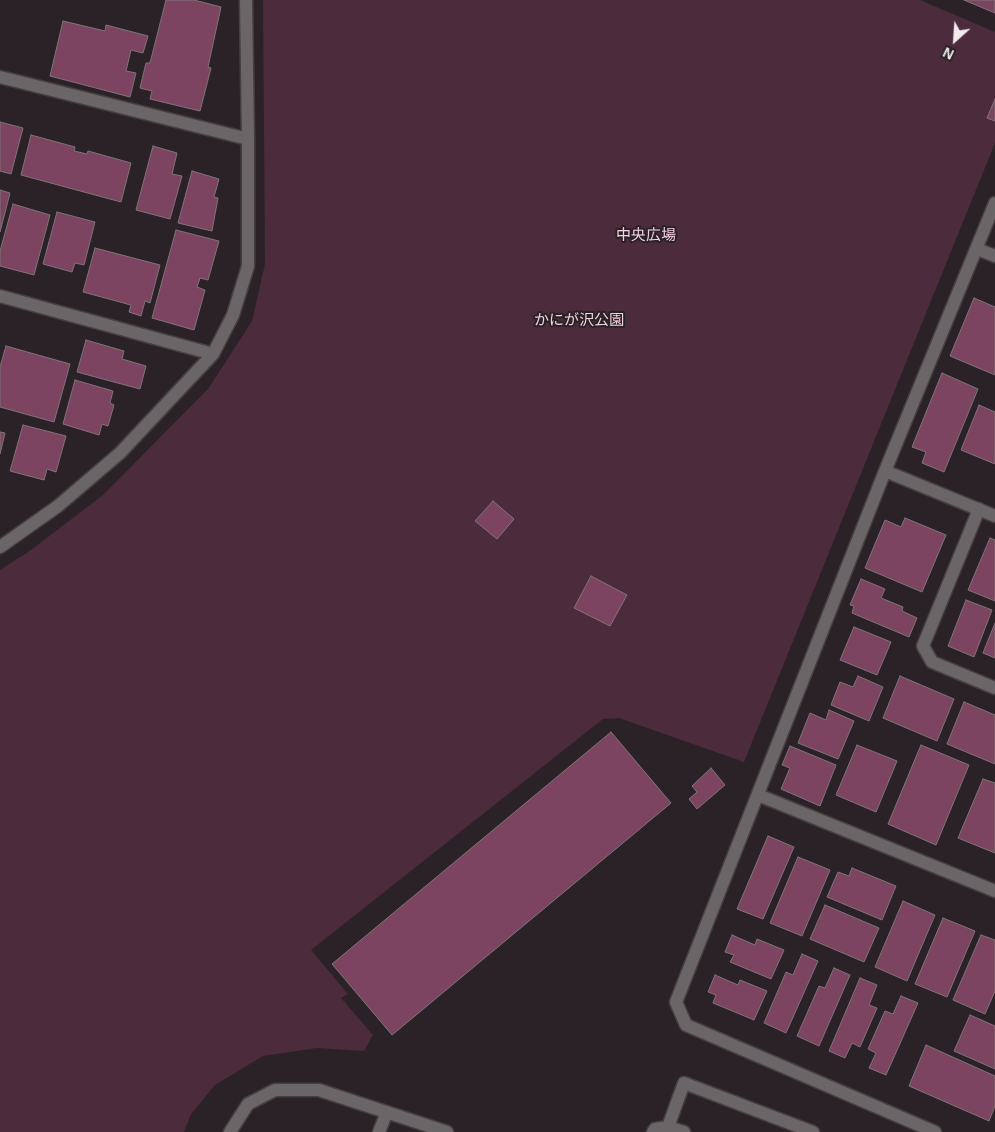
<!DOCTYPE html>
<html>
<head>
<meta charset="utf-8">
<style>
  body { margin:0 }
  #map { position:relative; width:995px; height:1132px; overflow:hidden; background:#2b2227; font-family:Arial,sans-serif }
  canvas { display:block }
  .north { position:absolute; left:930px; top:15px; width:50px; height:50px; -webkit-text-stroke:4px #2b2227; paint-order:stroke; rotate:206deg; font-size:14px; font-weight:700; line-height:20px; text-align:center; color:#f1ebee }
  .north::after { content:''; display:block; margin:auto; width:18px; height:22px; background:#f1ebee; clip-path:polygon(50% 0,100% 100%,50% 72%,0 100%) }
</style>
</head>
<body>
<div id="map">
<canvas width="995" height="1132"></canvas>
<div class="north">N</div>
</div>
<script>
const ctx = document.querySelector('canvas').getContext('2d');
ctx.lineJoin = 'round';
function paint(path, color) { ctx.fillStyle = color; ctx.fill(path, 'evenodd'); }
const shape = rows => new Path2D(rows.map(r => 'M' + r).join(''));
function strokePath(path, color, width, dash) { ctx.strokeStyle = color; ctx.lineWidth = width; ctx.lineCap = dash ? 'butt' : 'round'; ctx.setLineDash(dash || []); ctx.stroke(path); }
function drawText(font, color, halo, rows, align = 'center') {
  ctx.font = font + ' Arial,"Noto Sans JP",sans-serif'; ctx.lineWidth = 4; ctx.setLineDash([]); ctx.textBaseline = 'middle'; ctx.strokeStyle = halo; ctx.fillStyle = color; for (const [text, x, y, turn = 0] of rows) {
    ctx.save(); ctx.translate(x, y); ctx.rotate((+turn || 0) * Math.PI / 180); ctx.textAlign = isNaN(turn) ? turn : align; if (halo) ctx.strokeText(text, 0, 0); ctx.fillText(text, 0, 0); ctx.restore();
  }
}
const green = shape([
  [263,0,920,0,995,32,995,143,744,762,619,718,603,719,311,950,348,994,341,998,373,1035,364,1051,317,1048,263,1056,215,1085,191,1114,184,1132,0,1132,0,570,31,550,103,495,208,389,252,321,265,264]
]);
const building = shape([
  [166,0,194,0,221,7,208,67,211,68,200,111,150,99,152,91,140,88,146,63,150,63,166,0],
  [964,0,995,0,995,13,964,0],
  [63,21,105,31,106,25,148,36,143,53,131,50,126,71,136,73,130,97,50,76,63,21],
  [995,99,995,121,987,118,995,99],
  [0,122,23,128,11,174,0,171,0,122],
  [31,135,75,147,74,151,87,154,88,151,131,163,121,202,21,175,31,135],
  [153,146,177,153,172,174,182,176,170,219,136,210,153,146],
  [192,171,219,179,214,197,218,198,212,231,178,223,192,171],
  [0,190,10,193,0,232,0,190],
  [13,204,50,215,34,275,0,266,0,251,13,204],
  [57,212,95,222,84,265,75,263,72,272,43,264,57,212],
  [176,230,219,241,208,280,200,278,197,287,205,290,194,330,152,318,176,230],
  [95,248,160,265,150,303,145,301,141,316,129,312,131,305,83,292,95,248],
  [974,298,995,307,995,375,950,356,974,298],
  [86,340,124,351,122,359,146,366,140,389,77,372,86,340],
  [6,346,70,364,54,422,0,407,0,367,6,346],
  [942,373,978,389,944,472,922,463,926,452,912,447,942,373],
  [75,380,113,391,110,403,114,405,108,426,102,424,99,435,63,424,75,380],
  [979,405,995,412,995,464,961,450,979,405],
  [23,425,66,436,56,472,47,469,44,480,10,471,23,425],
  [0,432,5,433,0,454,0,432],
  [493,501,514,519,497,539,475,521,493,501],
  [905,518,946,535,922,592,865,568,885,520,901,527,905,518],
  [990,538,995,540,995,601,968,590,990,538],
  [591,576,627,595,610,626,574,608,591,576],
  [861,579,885,589,881,598,903,607,902,611,917,618,909,637,852,613,854,606,850,605,861,579],
  [966,600,992,610,974,657,948,646,966,600],
  [995,623,995,658,983,653,995,623],
  [854,627,891,642,877,675,840,660,854,627],
  [858,676,883,687,869,721,831,705,840,682,853,687,858,676],
  [900,676,954,699,937,741,883,718,900,676],
  [964,702,995,715,995,764,947,744,964,702],
  [829,710,854,721,838,759,798,743,810,713,826,720,829,710],
  [611,732,671,803,392,1035,332,964,611,732],
  [857,745,897,761,876,812,836,795,857,745],
  [921,745,969,765,936,845,888,824,921,745],
  [790,746,836,765,820,806,781,789,790,768,782,765,790,746],
  [711,768,725,785,697,809,689,799,697,792,692,786,711,768],
  [983,779,995,783,995,853,958,838,983,779],
  [768,836,794,847,763,919,737,909,768,836],
  [798,857,830,870,802,936,770,923,798,857],
  [852,868,896,886,882,920,827,897,838,872,849,876,852,868],
  [903,901,935,915,907,981,875,967,903,901],
  [825,905,879,928,864,962,810,939,825,905],
  [943,918,975,931,947,997,915,984,943,918],
  [732,935,755,945,757,939,784,950,771,979,730,962,734,955,725,952,732,935],
  [981,935,995,940,995,991,985,1014,953,1000,981,935],
  [802,954,818,961,786,1033,764,1023,786,972,793,975,802,954],
  [834,968,850,975,819,1046,797,1036,819,986,825,988,834,968],
  [715,975,738,985,740,980,767,991,754,1020,713,1003,716,995,708,992,715,975],
  [860,978,877,985,869,1005,877,1008,860,1047,852,1043,845,1058,829,1051,860,978],
  [901,996,918,1003,886,1075,869,1068,876,1053,868,1049,885,1011,893,1014,901,996],
  [970,1015,995,1026,995,1069,954,1051,970,1015],
  [926,1045,995,1076,995,1106,989,1121,909,1086,926,1045]
]);
const lane = shape([
  [977,249,995,256],
  [979,509,923,646,932,662,995,688],
  [758,795,995,891],
  [668,1127,684,1083,813,1132],
  [230,1132,248,1104,275,1090,319,1090,447,1132],
  [379,1132,387,1112],
  [653,1132,655,1129,668,1127,684,1132]
]);
const street = shape([
  [0,77,248,139],
  [0,296,213,354],
  [885,471,995,516],
  [0,547,58,506,120,453,213,354,233,315,248,266,248,139,246,0],
  [935,1132,686,1025,676,1002,885,471,995,203]
]);
const parkNames = [
  ["中央広場",646,236],
  ["かにが沢公園",579,321]
];
paint(green, '#4b2b3c');
paint(building, '#7c4461');
strokePath(building, '#7f7479', 1);
strokePath(lane, '#473e43', 15);
strokePath(street, '#473e43', 15);
strokePath(lane, '#6a6567', 12);
strokePath(street, '#6a6567', 12);
drawText('15px', '#f4d0e1', '#2b2227', parkNames);
</script>
</body>
</html>
